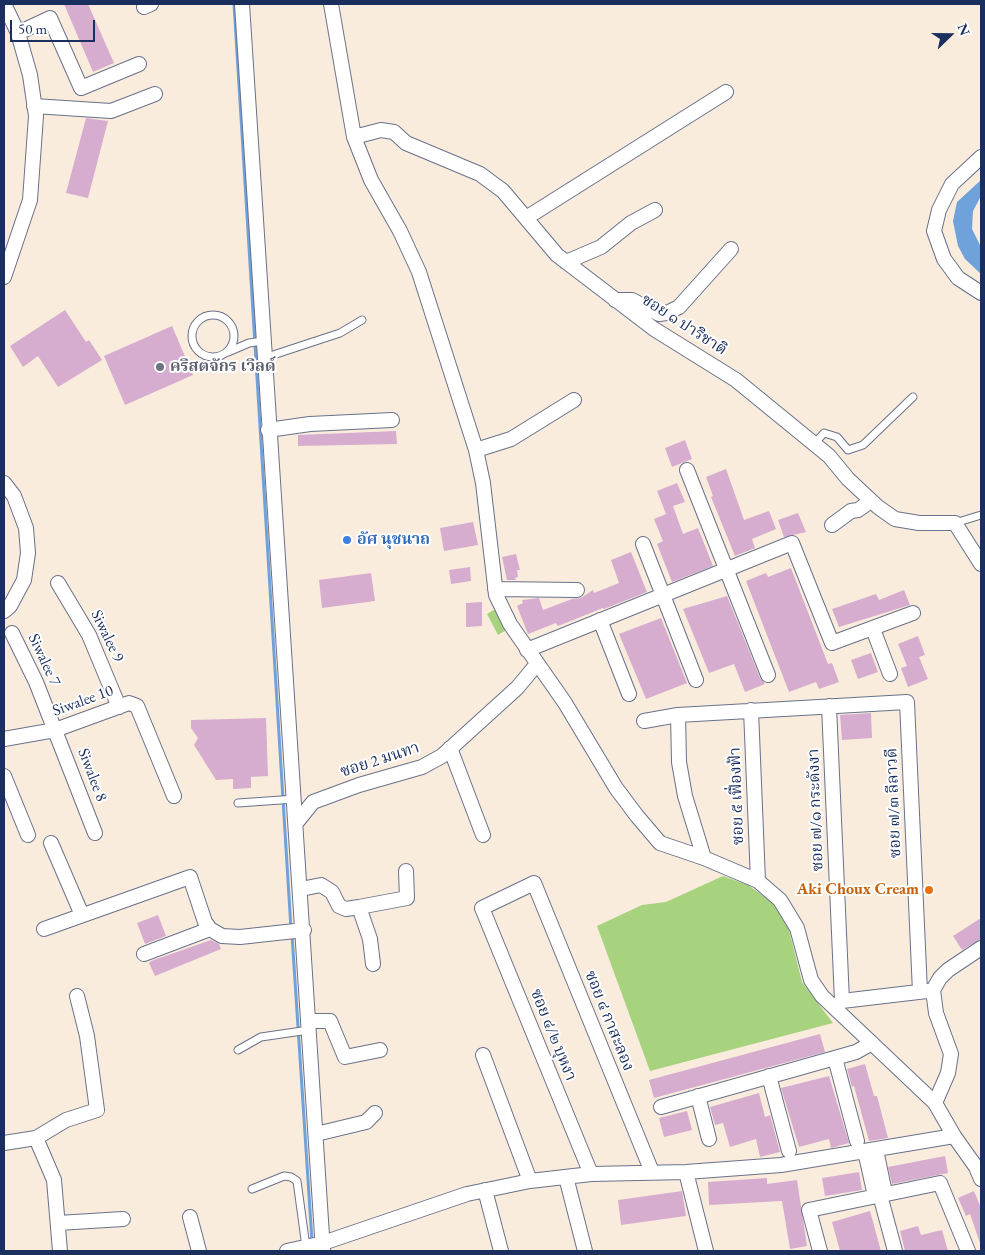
<!DOCTYPE html>
<html>
<head>
<meta charset="utf-8">
<style>
  body { margin:0 }
  #map { position:relative; width:985px; height:1255px; overflow:hidden; background:#f9ecdd; font-family:"EB Garamond",serif }
  canvas { display:block }
  .frame { position:absolute; inset:0; border:5px solid #1b2f5e; pointer-events:none }
  .north { position:absolute; left:925px; top:10px; width:50px; height:50px; -webkit-text-stroke:4px #fff; paint-order:stroke; rotate:68deg; font-size:14px; font-weight:700; line-height:20px; text-align:center; color:#1b2f5e }
  .north::after { content:''; display:block; margin:auto; width:18px; height:22px; background:#1b2f5e; clip-path:polygon(50% 0,100% 100%,50% 72%,0 100%) }
  .scale { position:absolute; left:10px; top:20px; width:85px; height:22px; box-sizing:border-box; border:2px solid #1b2f5e; border-top:0; padding-left:6px; font-size:15px; line-height:18px; white-space:nowrap; color:#1b2f5e; -webkit-text-stroke:4px #fff; paint-order:stroke }
</style>
</head>
<body>
<div id="map">
<canvas width="985" height="1255"></canvas>
<div class="frame"></div>
<div class="north">N</div>
<div class="scale">50 m</div>
</div>
<script>
const ctx = document.querySelector('canvas').getContext('2d');
ctx.lineJoin = 'round';
function paint(path, color) { ctx.fillStyle = color; ctx.fill(path, 'evenodd'); }
const shape = rows => new Path2D(rows.map(r => 'M' + r).join(''));
function strokePath(path, color, width, dash) { ctx.strokeStyle = color; ctx.lineWidth = width; ctx.lineCap = dash ? 'butt' : 'round'; ctx.setLineDash(dash || []); ctx.stroke(path); }
function drawText(font, color, halo, rows, align = 'center') {
  ctx.font = font + ' "EB Garamond","Noto Serif Thai",serif'; ctx.lineWidth = 4; ctx.setLineDash([]); ctx.textBaseline = 'middle'; ctx.strokeStyle = halo; ctx.fillStyle = color; for (const [text, x, y, turn = 0] of rows) {
    ctx.save(); ctx.translate(x, y); ctx.rotate((+turn || 0) * Math.PI / 180); ctx.textAlign = isNaN(turn) ? turn : align; if (halo) ctx.strokeText(text, 0, 0); ctx.fillText(text, 0, 0); ctx.restore();
  }
}
const green = shape([
  [497,608,508,629,498,635,487,614],
  [723,876,748,885,773,903,789,930,802,982,833,1023,650,1071,597,926,642,905,666,902]
]);
const water = shape([
  [981,180,981,196,973,211,972,229,981,247,981,274,965,259,958,246,953,221,957,202]
]);
const stream = shape([
  [234,4,291,929],
  [292,935,312,1241]
]);
const building = shape([
  [64,4,88,4,114,63,93,72],
  [86,118,108,121,88,198,66,193],
  [65,310,86,342,89,340,102,360,58,387,38,356,23,367,10,346],
  [172,326,193,375,125,405,104,356],
  [396,431,397,444,298,446,298,435],
  [685,440,692,459,672,467,665,448],
  [726,469,744,520,769,511,776,529,752,539,755,548,735,556,711,497,713,496,706,477],
  [677,483,685,502,673,506,683,534,698,528,713,566,672,582,657,544,663,541,654,519,666,514,657,491],
  [798,513,806,532,784,537,778,520],
  [473,522,478,545,444,551,440,528],
  [631,552,647,592,604,609,603,608,558,626,556,623,528,634,517,606,523,603,522,600,539,598,543,610,572,599,581,598,593,590,594,593,619,583,611,560],
  [516,554,520,570,517,570,518,577,515,578,516,580,507,580,502,557],
  [470,567,471,581,451,584,449,570],
  [791,568,828,664,832,663,839,682,819,689,816,682,789,692,746,581,766,573,768,577],
  [371,573,375,601,322,608,319,580],
  [904,590,910,605,839,627,832,609,876,594,879,600],
  [727,596,760,678,765,684,745,692,734,664,709,673,683,609],
  [482,602,482,626,466,627,466,603],
  [661,618,687,683,646,699,619,634],
  [918,636,925,655,919,657,928,679,908,687,901,668,907,666,898,644],
  [871,653,878,672,858,679,851,660],
  [871,713,872,738,842,740,840,715],
  [266,718,268,776,251,777,251,788,233,789,233,779,216,780,194,745,198,738,191,728,191,720],
  [158,915,166,936,145,944,137,923],
  [981,918,981,939,962,950,953,936],
  [211,940,219,944,221,949,155,976,149,963,151,961],
  [820,1034,825,1052,654,1098,649,1080],
  [865,1064,874,1096,877,1096,888,1138,869,1141,854,1086,852,1087,847,1069],
  [829,1076,849,1143,831,1148,829,1139,799,1147,781,1088],
  [759,1093,765,1117,770,1115,780,1152,760,1157,756,1139,730,1147,723,1123,715,1125,710,1107],
  [687,1111,692,1130,664,1137,659,1118],
  [945,1156,948,1173,892,1184,888,1167],
  [859,1172,862,1190,825,1196,822,1178],
  [767,1178,767,1184,797,1180,807,1246,790,1249,782,1201,709,1205,708,1182],
  [682,1191,686,1216,621,1225,618,1200],
  [974,1191,981,1208,980,1243,970,1214,966,1216,958,1198],
  [870,1211,881,1251,840,1251,832,1222],
  [918,1226,921,1235,942,1230,948,1251,905,1251,900,1231]
]);
const lane = shape([
  '192 336a21 21 0 1 1 42 0a21 21 0 1 1-42 0Z',
  [228,352,249,343,263,341],
  [264,358,340,333,362,320],
  [814,444,824,433,837,437,848,450,863,445,913,397],
  [955,523,981,515],
  [238,803,295,799],
  [238,1050,261,1037,309,1030],
  [252,1189,284,1176,291,1177,297,1181,306,1247]
]);
const street = shape([
  [242,4,323,1251],
  [331,4,354,137,371,180,400,231,419,272,476,450,483,483,496,595,510,624,565,703,616,788,637,816,660,843,704,858,758,881,780,900,797,928,811,980,822,996,935,1103,954,1136,976,1167,981,1179],
  [144,7,151,4],
  [18,33,50,18,81,88,139,64],
  [34,106,111,111,155,94],
  [354,137,381,130,394,132,406,143,480,174,503,191,557,255,654,329,736,380,829,456,848,479,878,507,895,519,919,523,955,523,981,564],
  [981,157,952,184,939,210,934,231,944,259,958,278,981,293],
  [526,218,726,92],
  [566,262,601,247,631,223,655,210],
  [4,277,30,200,36,116,30,75,18,33,4,4],
  [615,300,632,300,659,314,667,313,679,307,731,249],
  [268,430,310,424,392,420],
  [476,450,511,439,574,400],
  [687,470,768,675],
  [4,483,14,496,26,528,28,553,24,580,10,606,4,611],
  [832,525,851,511,858,510,871,501],
  [643,544,696,680],
  [58,583,89,635,119,707],
  [495,589,577,590],
  [600,620,629,694],
  [873,629,890,674],
  [12,633,36,682,95,833],
  [527,650,792,543,832,643,913,613],
  [829,706,842,1001],
  [751,710,758,881],
  [678,715,679,762,685,796,704,858],
  [644,721,678,715,907,702,920,992],
  [4,739,55,730,129,703,137,706,174,796],
  [450,748,483,835],
  [4,776,28,835],
  [297,822,313,802,359,785,422,767,442,756,517,688,537,664],
  [51,843,82,915],
  [301,889,321,885,332,892,339,906,346,909,359,907,370,939,373,964],
  [359,907,407,898,406,871],
  [44,929,190,877,205,922,210,929,222,936,240,937,304,930],
  [144,954,210,929],
  [836,1006,842,1001,927,991],
  [309,1021,330,1021,345,1057,380,1050],
  [483,1055,530,1181],
  [835,1058,857,1141],
  [769,1076,789,1151],
  [698,1096,709,1139],
  [935,1103,948,1073,951,1054,936,1013,933,990,940,978,948,970,981,948],
  [661,1107,856,1052,872,1043],
  [316,1134,366,1122,375,1113],
  [36,1138,54,1180,60,1251],
  [4,1143,36,1138,66,1120,97,1110,87,1036,77,996],
  [876,1150,885,1193],
  [865,1151,875,1196],
  [686,1172,706,1251],
  [591,1174,482,908,534,883,652,1172],
  [566,1177,585,1251],
  [485,1190,501,1251],
  [880,1195,895,1251],
  [190,1217,199,1251],
  [58,1223,123,1219],
  [287,1251,323,1243,467,1194,530,1181,591,1174,686,1172,781,1165,954,1136],
  [820,1251,809,1210,940,1183,968,1251]
]);
const markers = [
  [160,367,5,"#6b7280"],
  [347,540,5,"#3f7fe0"],
  [929,890,5,"#e8710a"]
];
const streetNames = [
  ["ซอย ๑ ปาริชาติ",684,325,33],
  ["Siwalee 9",107,636,64],
  ["Siwalee 7",44,660,65],
  ["Siwalee 10",83,701,-20],
  ["ซอย 2 มนทา",380,760,-18],
  ["Siwalee 8",92,775,69],
  ["ซอย ๕ เฟื่องฟ้า",737,796,-92],
  ["ซอย ๗/๓ ลีลาวดี",894,803,-92],
  ["ซอย ๗/๑ กระดังงา",816,810,-92],
  ["ซอย ๔ กาสะลอง",609,1021,68],
  ["ซอย ๔/๒ บุหงา",553,1035,68]
];
const worshipNames = [
  ["คริสตจักร เวิลด์",170,367]
];
const shopNames = [
  ["อัศ นุชนาถ",357,540]
];
const foodNames = [
  ["Aki Choux Cream",919,890]
];
paint(green, '#a7d27e');
paint(water, '#6fa1da');
strokePath(stream, '#6fa1da', 3);
paint(building, '#d7adcf');
strokePath(lane, '#69718a', 9);
strokePath(street, '#69718a', 16);
strokePath(lane, '#fff', 7);
strokePath(street, '#fff', 14);
for (const [x, y, r, color] of markers) { const dot = new Path2D(); dot.arc(x, y, r, 0, 2 * Math.PI); ctx.fillStyle = color; ctx.fill(dot); strokePath(dot, '#fff', 2); }
drawText('16px', '#1b2f5e', '#fff', streetNames);
drawText('bold 16px', '#5b616d', '#fff', worshipNames, 'left');
drawText('bold 16px', '#366cbe', '#fff', shopNames, 'left');
drawText('bold 16px', '#c56008', '#fff', foodNames, 'right');
</script>
</body>
</html>
